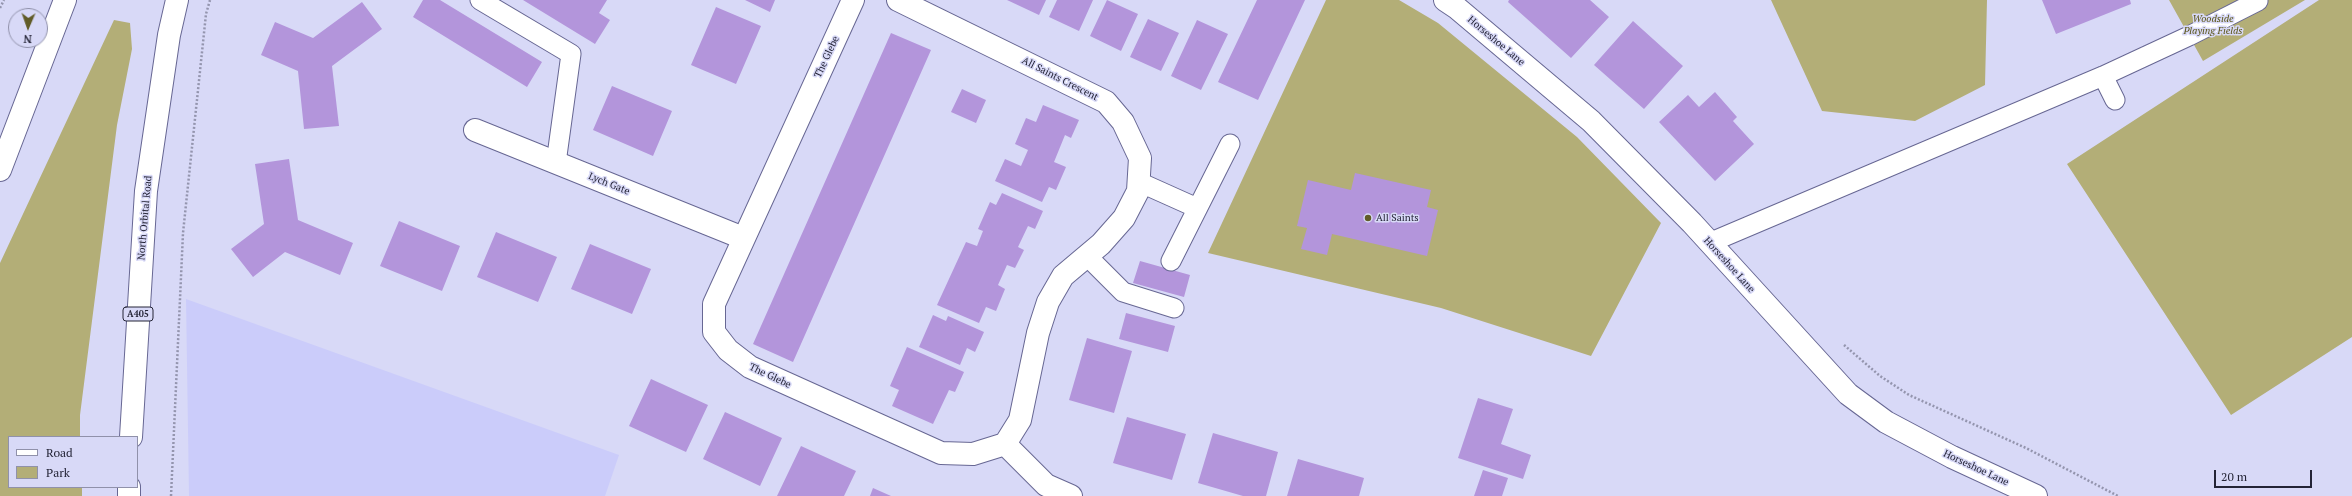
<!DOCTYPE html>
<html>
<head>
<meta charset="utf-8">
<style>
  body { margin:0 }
  #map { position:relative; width:2352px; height:496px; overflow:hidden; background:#d8d9f7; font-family:"PT Serif",serif }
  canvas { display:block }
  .legend { position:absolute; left:8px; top:436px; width:130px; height:52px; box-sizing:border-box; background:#d8d9f7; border:1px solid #9091aa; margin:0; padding:5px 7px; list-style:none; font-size:12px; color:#242436 }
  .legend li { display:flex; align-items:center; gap:8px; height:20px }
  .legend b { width:20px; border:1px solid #9091aa }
  .north { position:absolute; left:8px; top:8px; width:40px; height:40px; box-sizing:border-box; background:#d8d9f7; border:1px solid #9091aa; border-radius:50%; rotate:182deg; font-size:11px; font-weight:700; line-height:16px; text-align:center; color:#242436 }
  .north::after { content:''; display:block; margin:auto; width:14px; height:18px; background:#615c28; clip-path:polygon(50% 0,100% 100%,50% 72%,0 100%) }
  .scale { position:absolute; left:2214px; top:470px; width:98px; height:18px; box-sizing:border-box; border:2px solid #242436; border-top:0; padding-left:5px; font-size:12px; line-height:14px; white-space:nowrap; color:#242436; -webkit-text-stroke:3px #d8d9f7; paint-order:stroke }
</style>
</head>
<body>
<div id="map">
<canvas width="2352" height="496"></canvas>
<ul class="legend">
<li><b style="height:5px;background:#fff"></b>Road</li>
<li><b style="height:11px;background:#b3ae77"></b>Park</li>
</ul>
<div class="north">N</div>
<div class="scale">20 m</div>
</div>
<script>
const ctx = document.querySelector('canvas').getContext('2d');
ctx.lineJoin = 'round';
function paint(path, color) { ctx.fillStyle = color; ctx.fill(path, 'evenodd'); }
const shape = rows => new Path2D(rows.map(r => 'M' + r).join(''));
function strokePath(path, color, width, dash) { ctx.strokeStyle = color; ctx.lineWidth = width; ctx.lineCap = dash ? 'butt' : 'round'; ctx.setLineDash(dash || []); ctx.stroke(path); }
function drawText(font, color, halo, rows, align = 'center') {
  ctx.font = font + ' "PT Serif",serif'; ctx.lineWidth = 3; ctx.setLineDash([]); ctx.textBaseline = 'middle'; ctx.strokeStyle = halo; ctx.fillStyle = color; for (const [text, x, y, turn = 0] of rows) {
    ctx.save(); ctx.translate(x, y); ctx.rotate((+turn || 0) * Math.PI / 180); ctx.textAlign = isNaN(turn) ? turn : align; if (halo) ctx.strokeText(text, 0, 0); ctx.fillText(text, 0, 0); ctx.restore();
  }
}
const built = shape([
  [186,299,619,455,605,496,189,496]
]);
const green = shape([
  [1326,0,1399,0,1438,23,1577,137,1661,223,1591,356,1441,308,1208,253],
  [1771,0,1987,0,1985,85,1915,121,1822,111],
  [2169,0,2305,0,2203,61],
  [2319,0,2352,0,2352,337,2231,415,2067,164],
  [114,20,130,23,132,49,117,125,80,415,80,437,9,437,9,487,82,487,82,496,0,496,0,263]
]);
const building = shape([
  [423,0,440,0,542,62,527,87,413,17],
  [523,0,607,0,599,13,610,20,595,44],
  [745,0,775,0,770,12],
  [1007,0,1046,0,1039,15],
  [1057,0,1093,0,1079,31,1049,17],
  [1107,0,1138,14,1121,51,1090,36],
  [1257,0,1305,0,1258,100,1218,82],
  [1509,0,1590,0,1609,17,1571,58,1508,2],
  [2042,0,2130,0,2131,4,2056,34],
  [362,2,382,29,332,66,339,126,304,129,298,71,261,55,275,22,313,38],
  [716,7,761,26,736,84,691,65],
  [1148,19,1179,33,1161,71,1130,57],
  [1197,20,1228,34,1201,90,1171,76],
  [1633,21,1683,66,1644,109,1594,65],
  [891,33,931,50,793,362,753,344],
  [612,86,672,111,653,156,593,130],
  [962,89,986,100,976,123,951,112],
  [1715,92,1737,117,1733,121,1754,144,1715,181,1659,122,1688,95,1699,107],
  [1043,105,1079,120,1071,138,1065,135,1054,162,1066,167,1056,190,1049,187,1042,202,995,181,1005,159,1021,166,1028,150,1015,144,1026,118,1036,122],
  [289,159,298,220,353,243,340,275,285,252,253,277,231,249,264,224,255,164],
  [1355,173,1431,190,1427,207,1438,210,1427,256,1332,234,1327,255,1301,249,1307,228,1297,226,1308,180,1351,190],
  [1002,193,1043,211,1035,229,1028,226,1018,247,1024,250,1015,268,1007,265,998,285,1005,289,996,311,986,307,979,323,937,305,966,242,977,246,983,231,978,229,990,202,996,205],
  [399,221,460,246,442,291,380,266],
  [496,232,557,257,538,302,477,277],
  [590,244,651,269,632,314,571,289],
  [1140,261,1190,275,1184,297,1133,283],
  [1126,313,1175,326,1168,352,1119,339],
  [933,315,946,321,948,316,984,332,975,352,967,348,960,365,919,347],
  [1087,338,1132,351,1114,413,1069,400],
  [907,347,964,372,955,392,949,390,933,424,892,406,899,390,890,386],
  [651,379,708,405,686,452,629,426],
  [1478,398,1513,409,1501,444,1531,455,1523,479,1458,458],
  [725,412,782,438,760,486,703,459],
  [1127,417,1186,434,1172,480,1113,463],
  [1213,433,1278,452,1266,496,1243,496,1198,483],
  [801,446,856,471,844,496,777,496],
  [1298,459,1364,478,1359,496,1287,496],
  [1483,470,1508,478,1502,496,1474,496],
  [873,488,891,496,870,496]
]);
const path = shape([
  [0,8,4,0],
  [1844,345,1880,376,1909,395,2026,448,2118,496],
  [171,496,183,233,206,14,210,0]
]);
const service = shape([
  [480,0,571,54,556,163],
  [2103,76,2115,100],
  [1139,182,1197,208],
  [1709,243,2103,76,2189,36,2258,1],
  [1087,256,1123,292,1174,308],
  [1171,261,1230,144]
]);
const minor = shape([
  [853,0,714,304,714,332,728,350,750,367,941,453,973,454,1005,444,1046,485,1071,496],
  [898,0,1106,102,1123,122,1140,158,1138,191,1124,218,1101,244,1063,276,1048,302,1038,333,1020,420,1005,444],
  [475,130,743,238]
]);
const tertiary = shape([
  [1445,0,1457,8,1591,121,1692,223,1848,394,1886,422,1952,457,2036,496]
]);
const trunk = shape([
  [0,170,65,0],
  [131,437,146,191,169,35,177,0],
  [129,496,129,487]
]);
const markers = [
  [1368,218,4,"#615c28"]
];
const shields = [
  [138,314,30]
];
const shieldNames = [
  ["A405",138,314]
];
const parkNames = [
  ["Woodside",2213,19],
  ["Playing Fields",2213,31]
];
const streetNames = [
  ["Horseshoe Lane",1496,41,40],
  ["The Glebe",827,57,-65],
  ["All Saints Crescent",1060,79,27],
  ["Lych Gate",609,184,22],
  ["North Orbital Road",145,218,-85],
  ["Horseshoe Lane",1729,265,48],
  ["The Glebe",770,376,25],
  ["Horseshoe Lane",1976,468,25]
];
const poiNames = [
  ["All Saints",1376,218]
];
paint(built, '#cbccfa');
paint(green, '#b3ae77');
paint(building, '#b395db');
strokePath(service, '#676793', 21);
strokePath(minor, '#676793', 24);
strokePath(tertiary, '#676793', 24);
strokePath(trunk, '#676793', 24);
strokePath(path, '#9495ae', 2.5, [2, 2]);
strokePath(service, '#fff', 19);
strokePath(minor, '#fff', 22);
strokePath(tertiary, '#fff', 22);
strokePath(trunk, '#fff', 22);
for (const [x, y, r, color] of markers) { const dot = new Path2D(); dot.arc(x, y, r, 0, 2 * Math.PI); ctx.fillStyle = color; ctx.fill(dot); strokePath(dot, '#d8d9f7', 1.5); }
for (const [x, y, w] of shields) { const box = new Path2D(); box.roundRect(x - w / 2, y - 7, w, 14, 3); ctx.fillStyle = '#d8d9f7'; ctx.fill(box); strokePath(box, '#242436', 1); }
drawText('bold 9px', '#242436', null, shieldNames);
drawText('italic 10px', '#595415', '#d8d9f7', parkNames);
drawText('10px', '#242436', '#d8d9f7', streetNames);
drawText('10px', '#242436', '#d8d9f7', poiNames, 'left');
</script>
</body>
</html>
